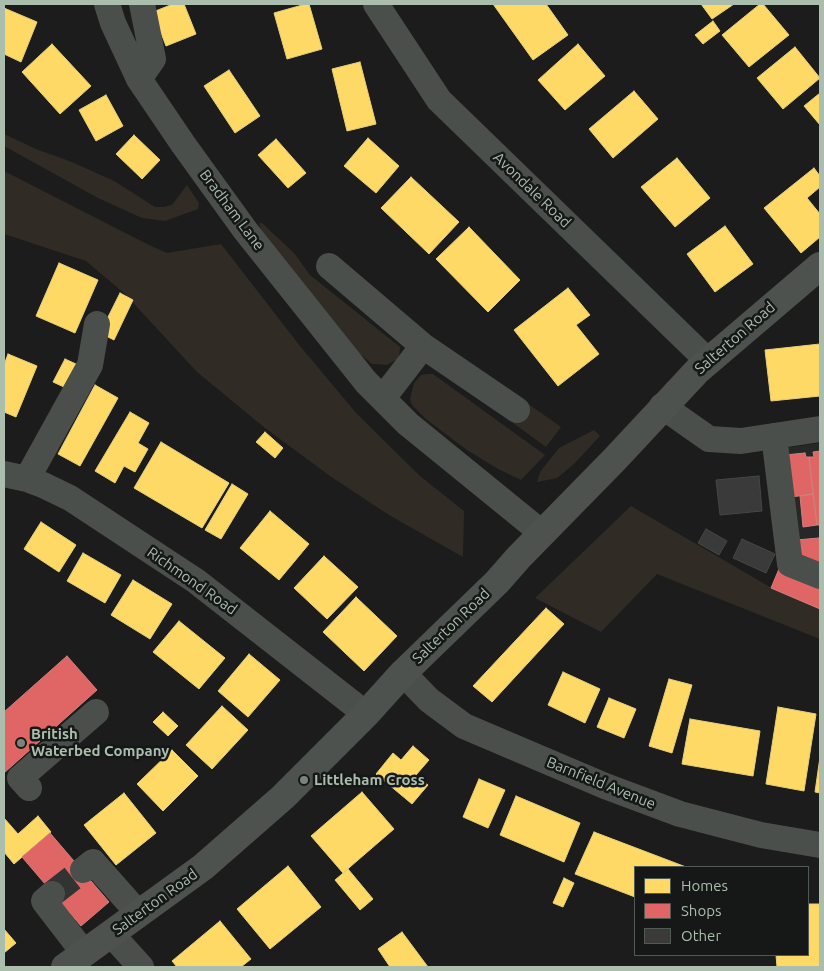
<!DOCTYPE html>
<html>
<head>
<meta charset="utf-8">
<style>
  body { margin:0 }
  #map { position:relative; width:824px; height:971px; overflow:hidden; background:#1b1c1b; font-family:Ubuntu,sans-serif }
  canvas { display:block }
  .frame { position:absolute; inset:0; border:5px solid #abbdad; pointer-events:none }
  .legend { position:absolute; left:634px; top:866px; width:175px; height:90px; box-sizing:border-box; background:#151816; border:1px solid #515a52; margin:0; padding:6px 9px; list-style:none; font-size:15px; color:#abbdad }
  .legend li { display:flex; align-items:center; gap:10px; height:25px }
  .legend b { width:25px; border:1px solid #515a52 }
</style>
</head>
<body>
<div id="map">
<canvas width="824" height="971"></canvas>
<div class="frame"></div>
<ul class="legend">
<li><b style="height:14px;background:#ffd966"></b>Homes</li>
<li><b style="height:14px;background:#e06666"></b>Shops</li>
<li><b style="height:14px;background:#393a39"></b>Other</li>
</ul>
</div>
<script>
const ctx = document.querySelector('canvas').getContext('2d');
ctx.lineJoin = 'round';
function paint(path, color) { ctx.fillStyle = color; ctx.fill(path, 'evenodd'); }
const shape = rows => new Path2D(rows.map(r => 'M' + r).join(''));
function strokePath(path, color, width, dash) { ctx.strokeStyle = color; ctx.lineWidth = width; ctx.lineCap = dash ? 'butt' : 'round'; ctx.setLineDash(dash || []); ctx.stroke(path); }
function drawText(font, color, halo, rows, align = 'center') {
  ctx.font = font + ' Ubuntu,sans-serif'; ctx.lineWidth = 5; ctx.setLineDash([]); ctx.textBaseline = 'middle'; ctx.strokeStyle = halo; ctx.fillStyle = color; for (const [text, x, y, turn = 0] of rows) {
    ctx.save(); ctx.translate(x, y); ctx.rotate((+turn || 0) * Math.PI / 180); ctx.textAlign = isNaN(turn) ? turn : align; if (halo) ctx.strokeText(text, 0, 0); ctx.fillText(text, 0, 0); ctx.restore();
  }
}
const built = shape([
  [820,443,820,606,773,585,778,569,797,554,785,448]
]);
const green = shape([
  [4,134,36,149,72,162,114,181,155,207,164,207,172,205,187,185,199,203,198,209,165,221,142,218,98,198,4,146],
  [4,171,147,244,167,253,221,244,300,346,357,414,420,476,464,511,463,557,389,515,330,476,265,428,197,372,125,294,86,261,4,234],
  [259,223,262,223,294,253,310,275,400,347,399,358,387,365,372,364,359,353,261,230],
  [428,374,433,374,545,455,521,480,498,469,467,450,427,420,412,405,410,399,414,383,421,375],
  [527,403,561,427,546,447,513,423],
  [594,430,600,436,574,464,557,478,537,482,540,472,559,448],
  [631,506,770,587,820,609,820,639,657,574,601,632,535,598]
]);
const homes = shape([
  [173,4,184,4,196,34,166,46,153,12,173,4],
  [306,4,309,4,322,49,287,59,274,13,306,4],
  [493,4,546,4,568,35,533,60,493,4],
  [701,4,734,4,712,19,701,4],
  [760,4,763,4,789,35,749,67,722,35,760,4],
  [4,8,37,22,21,62,4,54,4,8],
  [713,21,720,31,703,44,695,35,713,21],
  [52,44,91,86,60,114,22,72,52,44],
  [578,44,605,76,565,110,538,80,578,44],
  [795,47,820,78,783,109,757,78,795,47],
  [360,62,376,124,347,131,332,69,360,62],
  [229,70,260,116,235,133,204,86,229,70],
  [634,91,658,119,613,158,589,129,634,91],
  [820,93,820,125,804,106,820,93],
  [106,95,123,126,96,141,79,110,106,95],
  [134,135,160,160,142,179,116,154,134,135],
  [368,138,399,166,376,193,344,166,368,138],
  [276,139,306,173,288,188,258,155,276,139],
  [677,158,710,198,675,227,641,187,677,158],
  [814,168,820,176,820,187,807,198,820,214,820,237,801,253,764,208,814,168],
  [411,177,459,222,429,254,381,208,411,177],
  [725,226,753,264,715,292,687,254,725,226],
  [469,227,520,280,488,312,436,259,469,227],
  [59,263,98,280,75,333,36,316,59,263],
  [568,288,590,315,576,325,599,354,558,386,514,330,568,288],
  [120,293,133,300,114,340,100,333,120,293],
  [820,344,820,396,771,401,765,350,820,344],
  [8,354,37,366,16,417,4,412,4,365,8,354],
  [65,359,76,364,64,387,53,382,65,359],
  [95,385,118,398,80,466,58,454,95,385],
  [130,412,149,423,138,443,148,449,135,472,124,466,115,483,95,471,130,412],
  [265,432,283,448,275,458,256,442,265,432],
  [161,442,229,483,202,528,134,488,161,442],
  [232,484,248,494,221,539,205,530,232,484],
  [270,511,309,544,279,580,240,548,270,511],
  [41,522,76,545,59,572,24,549,41,522],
  [83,553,121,575,105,603,67,581,83,553],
  [324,556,358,587,327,619,294,588,324,556],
  [133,580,172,604,150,639,111,615,133,580],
  [356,597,397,636,364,671,323,632,356,597],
  [546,608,564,624,492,702,473,686,546,608],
  [179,621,225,658,199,689,153,652,179,621],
  [249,654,280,680,248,717,218,691,249,654],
  [563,672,600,689,585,723,548,705,563,672],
  [669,679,692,685,672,753,649,746,669,679],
  [609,698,636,709,624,738,597,727,609,698],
  [222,706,248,730,212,769,186,745,222,706],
  [778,707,816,714,804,791,766,784,778,707],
  [163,712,178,726,168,736,153,722,163,712],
  [690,719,760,731,753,776,682,764,690,719],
  [413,746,429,760,416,775,428,785,412,804,376,774,393,753,401,760,413,746],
  [172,750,198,776,163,811,137,784,172,750],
  [820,757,820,793,815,792,820,757],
  [479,779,505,790,488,828,463,817,479,779],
  [362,792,394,829,343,873,311,836,362,792],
  [124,793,156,833,116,865,84,825,124,793],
  [516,796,580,823,564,862,500,835,516,796],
  [38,816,51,832,14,864,4,852,4,818,18,834,38,816],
  [594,832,686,867,635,867,635,897,575,874,594,832],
  [288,866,321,907,270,949,237,909,288,866],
  [348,869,373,899,360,910,335,880,348,869],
  [564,878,574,883,563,907,553,903,564,878],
  [808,904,820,904,820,967,777,967,776,955,808,955,808,904],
  [220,921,251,959,241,967,177,967,172,961,220,921],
  [4,929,16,943,4,953,4,929],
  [402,932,428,967,390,967,378,949,402,932]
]);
const shops = shape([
  [820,451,820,525,817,525,809,457,814,457,813,452,820,451],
  [805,453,806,457,809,457,813,494,791,497,785,455,805,453],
  [813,494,817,525,803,527,800,496,813,494],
  [819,538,820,555,820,568,798,559,796,540,819,538],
  [779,569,820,587,820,609,771,588,779,569],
  [67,656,97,690,4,773,4,712,67,656],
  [50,833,109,902,81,926,22,857,50,833]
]);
const building = shape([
  [759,476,762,511,720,515,716,480,759,476],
  [706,529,727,541,719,555,698,543,706,529],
  [742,539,775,554,766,573,733,558,742,539]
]);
const minorTunnel = shape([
  [52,894,83,870]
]);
const minor = shape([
  [107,4,113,23,139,79,183,144,245,230,366,382,408,424,542,533],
  [376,4,439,100,707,360],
  [139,79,153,59,142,4],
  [329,266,423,346,517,410],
  [383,398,423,346],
  [662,406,709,439,741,441,820,429],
  [774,436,790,564,820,576],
  [4,474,27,479,43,485,70,498,196,581,366,714],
  [27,479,90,365,97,324],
  [403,673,429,700,464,726,605,786,680,814,761,835,820,845],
  [29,788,20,778,96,712],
  [83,870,93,862,139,914],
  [52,894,44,901,84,953],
  [112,935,141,967]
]);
const major = shape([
  [65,967,203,867,283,797,366,714,403,673,497,582,519,557,615,459,698,370,820,266]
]);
const markers = [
  [21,743,5,"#79857a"],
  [304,780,5,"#79857a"]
];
const streetNames = [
  ["Avondale Road",532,190,44],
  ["Bradham Lane",232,210,53],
  ["Salterton Road",735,338,-41],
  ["Richmond Road",192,581,35],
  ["Salterton Road",451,626,-44],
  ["Barnfield Avenue",601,783,22],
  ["Salterton Road",155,902,-36]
];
const poiNames = [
  ["British",31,734],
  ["Waterbed Company",31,751],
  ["Littleham Cross",314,780]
];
paint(built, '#252826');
paint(green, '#302c25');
paint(homes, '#ffd966');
strokePath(homes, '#e6d17b', 1);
paint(shops, '#e06666');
strokePath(shops, '#d0807b', 1);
paint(building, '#393a39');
strokePath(building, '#444844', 1);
strokePath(minorTunnel, '#313431', 26, [26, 13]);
strokePath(minor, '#4b4f4b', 26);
strokePath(major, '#4d524e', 28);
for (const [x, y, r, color] of markers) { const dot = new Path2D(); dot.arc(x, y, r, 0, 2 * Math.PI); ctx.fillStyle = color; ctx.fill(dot); strokePath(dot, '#151816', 2); }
drawText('15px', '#abbdad', '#151816', streetNames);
drawText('bold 15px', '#abbdad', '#151816', poiNames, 'left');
</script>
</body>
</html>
